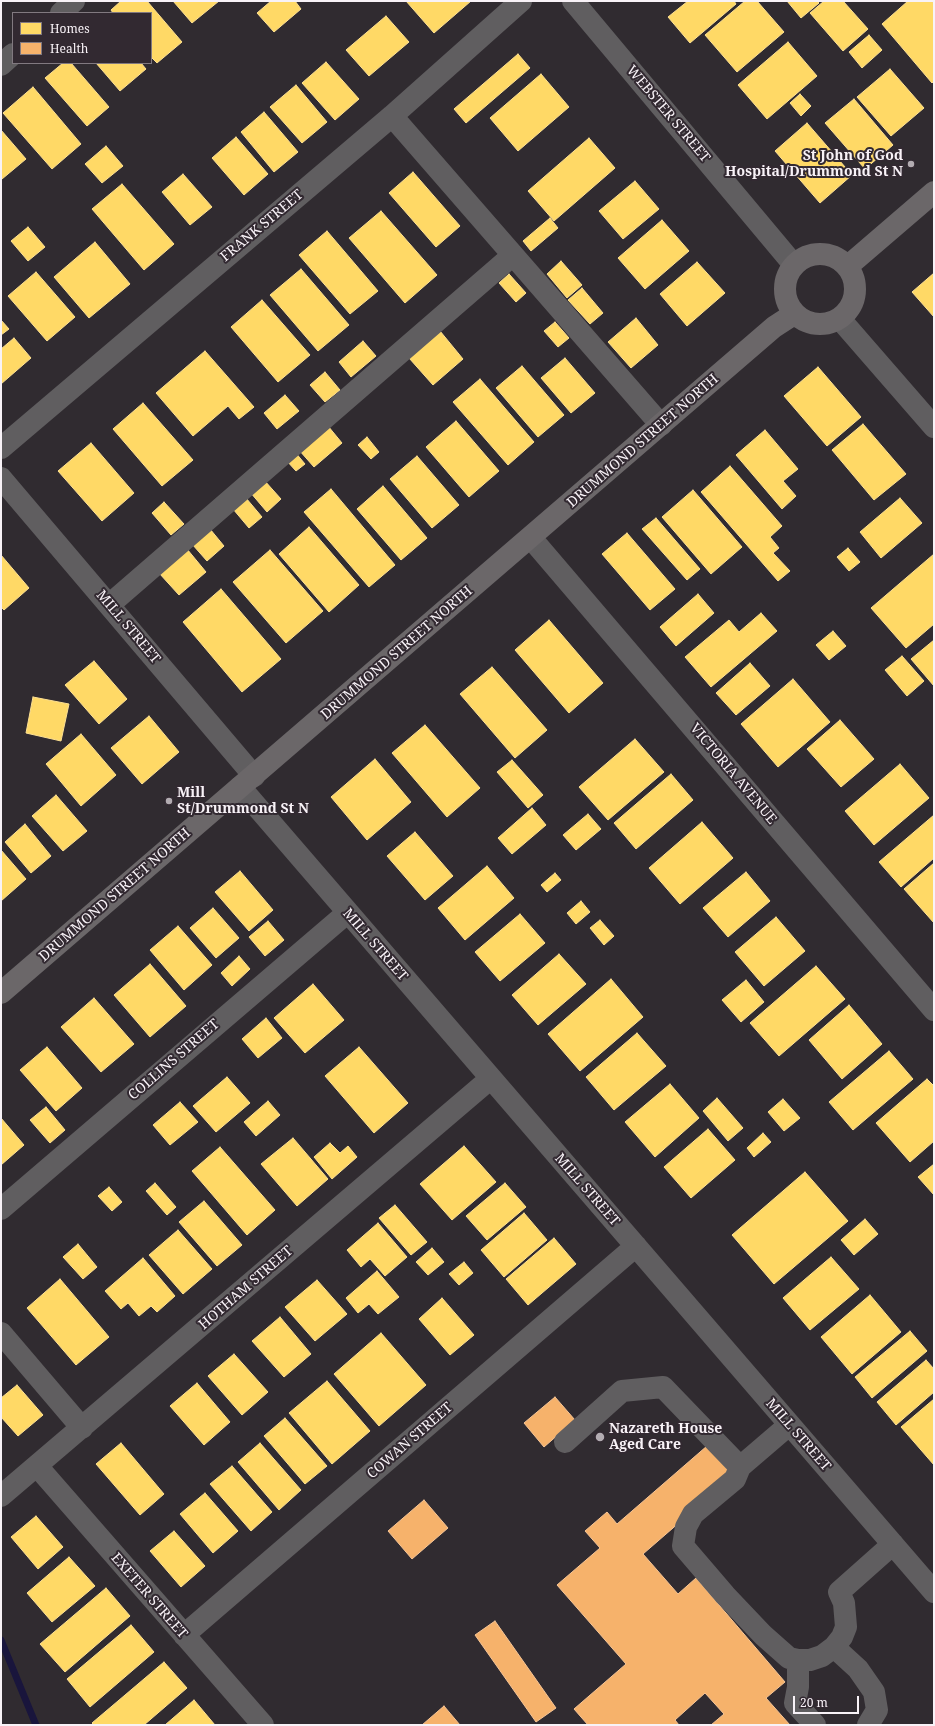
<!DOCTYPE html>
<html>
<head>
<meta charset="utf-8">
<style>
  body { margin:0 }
  #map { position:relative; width:935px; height:1726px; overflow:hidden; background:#302b30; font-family:"Noto Serif",serif }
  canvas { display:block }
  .frame { position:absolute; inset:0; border:2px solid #f8f2f7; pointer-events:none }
  .legend { position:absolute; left:12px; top:12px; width:140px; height:52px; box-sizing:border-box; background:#322931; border:1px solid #817980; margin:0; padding:5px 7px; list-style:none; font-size:12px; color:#f8f2f7 }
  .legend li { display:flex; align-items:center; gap:8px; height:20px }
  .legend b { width:20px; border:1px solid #817980 }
  .scale { position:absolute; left:793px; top:1696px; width:66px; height:18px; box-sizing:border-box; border:2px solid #f8f2f7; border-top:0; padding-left:5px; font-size:12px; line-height:14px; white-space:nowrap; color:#f8f2f7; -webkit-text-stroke:3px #322931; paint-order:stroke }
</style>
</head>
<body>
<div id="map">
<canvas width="935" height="1726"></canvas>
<div class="frame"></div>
<ul class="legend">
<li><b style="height:11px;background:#ffd966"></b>Homes</li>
<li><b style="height:11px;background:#f6b26b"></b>Health</li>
</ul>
<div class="scale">20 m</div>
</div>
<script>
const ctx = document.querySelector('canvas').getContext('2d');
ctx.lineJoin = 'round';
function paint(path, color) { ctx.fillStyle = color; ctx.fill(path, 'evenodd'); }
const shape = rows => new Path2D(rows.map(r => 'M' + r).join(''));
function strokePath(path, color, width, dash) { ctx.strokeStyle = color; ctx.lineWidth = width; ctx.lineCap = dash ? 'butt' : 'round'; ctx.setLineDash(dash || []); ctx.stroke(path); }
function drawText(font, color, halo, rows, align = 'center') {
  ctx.font = font + ' "Noto Serif",serif'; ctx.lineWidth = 4; ctx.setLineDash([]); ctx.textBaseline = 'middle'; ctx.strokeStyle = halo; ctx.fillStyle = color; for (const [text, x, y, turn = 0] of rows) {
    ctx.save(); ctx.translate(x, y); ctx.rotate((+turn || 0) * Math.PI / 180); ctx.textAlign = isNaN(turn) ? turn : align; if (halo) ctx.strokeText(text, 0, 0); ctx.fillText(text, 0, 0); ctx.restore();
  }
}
const homes = shape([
  [121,1,147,1,182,42,157,63,151,57,151,13,113,13,111,10,121,1],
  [173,1,219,1,192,23,173,1],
  [271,1,295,1,301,9,274,32,257,13,271,1],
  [406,1,471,1,434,33,406,1],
  [688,1,734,1,736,4,690,43,668,17,688,1],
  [745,1,757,1,784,32,737,72,705,35,745,1],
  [787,1,817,1,819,3,801,18,787,1],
  [824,1,843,1,868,29,843,51,810,13,824,1],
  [908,1,932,1,934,4,934,81,932,83,882,24,908,1],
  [386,16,409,42,369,76,346,50,386,16],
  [869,35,882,50,862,68,849,52,869,35],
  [788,42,817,76,767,119,738,85,788,42],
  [518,54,530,68,466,123,454,109,518,54],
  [326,62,359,99,335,120,302,83,326,62],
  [63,63,71,63,109,107,87,126,45,78,63,63],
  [96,63,141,63,146,69,120,91,96,63],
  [890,69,924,108,891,136,857,97,890,69],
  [541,74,569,107,518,151,490,118,541,74],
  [296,85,327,122,302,143,270,107,296,85],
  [33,87,81,144,52,169,3,113,33,87],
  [800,94,811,106,801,116,790,103,800,94],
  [854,99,893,145,865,169,825,123,854,99],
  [264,112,298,152,274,172,241,132,264,112],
  [807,123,852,175,820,203,775,151,807,123],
  [1,130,26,159,2,179,1,179,1,130],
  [236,137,268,174,244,195,212,158,236,137],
  [589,138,615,168,554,221,528,191,589,138],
  [106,146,123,166,102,183,85,164,106,146],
  [413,172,460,226,436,247,389,193,413,172],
  [183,174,212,207,190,225,162,192,183,174],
  [635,181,659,209,623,239,599,211,635,181],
  [122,184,174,244,144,270,92,209,122,184],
  [381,211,437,275,405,303,349,238,381,211],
  [550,218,558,228,531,251,523,241,550,218],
  [662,220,689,251,645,289,618,258,662,220],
  [28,227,45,247,28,261,11,241,28,227],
  [327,231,378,291,350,314,299,255,327,231],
  [95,242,130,284,89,318,54,277,95,242],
  [561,261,582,285,567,298,547,274,561,261],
  [697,262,725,293,687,326,660,294,697,262],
  [301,269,349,325,318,351,270,295,301,269],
  [36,272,75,317,47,341,8,296,36,272],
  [934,273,934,317,912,292,934,273],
  [509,274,526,293,516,302,499,283,509,274],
  [582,288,603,313,590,324,568,300,582,288],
  [262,300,310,355,278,382,231,327,262,300],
  [636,318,658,345,631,368,608,342,636,318],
  [1,320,9,329,1,335,1,320],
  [555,322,569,338,558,347,544,331,555,322],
  [440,331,463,359,433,385,409,358,440,331],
  [14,338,31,358,1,384,1,349,14,338],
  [363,341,376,356,351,377,339,362,363,341],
  [205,351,254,407,239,419,228,406,193,436,156,393,205,351],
  [565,358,595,393,571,413,541,378,565,358],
  [522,366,564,415,538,437,496,388,522,366],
  [818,367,861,417,827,446,784,396,818,367],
  [325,372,340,390,325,402,310,385,325,372],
  [480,379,534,442,508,465,453,402,480,379],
  [285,395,299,411,277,429,264,413,285,395],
  [143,403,193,460,162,486,113,429,143,403],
  [456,421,499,471,469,497,426,447,456,421],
  [863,424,906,474,874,500,832,450,863,424],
  [328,426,342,443,314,467,299,450,328,426],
  [765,430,798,469,783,481,796,496,782,509,736,455,765,430],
  [367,437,379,452,371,459,358,445,367,437],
  [91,443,134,493,102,521,58,471,91,443],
  [295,452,305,464,296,471,286,460,295,452],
  [417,456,459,505,432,528,390,479,417,456],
  [730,466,782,526,770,537,779,548,773,553,790,571,778,581,701,492,730,466],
  [264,480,281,499,267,512,250,492,264,480],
  [383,486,427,538,401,560,357,509,383,486],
  [331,489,395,565,369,587,304,512,331,489],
  [693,490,742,547,711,574,662,517,693,490],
  [246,498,262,517,249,528,233,509,246,498],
  [900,498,922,523,881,558,860,532,900,498],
  [164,502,184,524,171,535,152,513,164,502],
  [656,518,700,569,687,580,642,529,656,518],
  [309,527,359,585,329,612,279,554,309,527],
  [210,529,224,546,207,561,192,544,210,529],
  [627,533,675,589,650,610,602,554,627,533],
  [848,548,860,562,849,571,837,557,848,548],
  [187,549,206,572,179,595,159,573,187,549],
  [270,550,323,611,286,643,233,582,270,550],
  [934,554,934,624,906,648,871,608,934,554],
  [1,555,29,588,4,610,1,607,1,555],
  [221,589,281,659,242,692,183,622,221,589],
  [698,594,714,613,676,646,660,627,698,594],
  [761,613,777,631,711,687,685,657,729,620,739,632,761,613],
  [549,620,603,683,569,713,515,650,549,620],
  [833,631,846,646,829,660,816,645,833,631],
  [934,640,934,686,911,659,934,640],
  [902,656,924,681,907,696,885,670,902,656],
  [94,661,127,699,99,724,65,685,94,661],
  [750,663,770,686,736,715,716,693,750,663],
  [492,667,547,730,515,758,460,694,492,667],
  [793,679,830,722,778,767,741,724,793,679],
  [33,697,69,704,61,741,26,733,33,697],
  [149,716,179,752,142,784,111,748,149,716],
  [840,720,874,759,841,787,807,749,840,720],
  [425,725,480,788,447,817,392,753,425,725],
  [81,734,116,775,81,806,46,764,81,734],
  [635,739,664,772,608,820,579,787,635,739],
  [375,759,411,802,367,840,331,797,375,759],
  [512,760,543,795,528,808,497,772,512,760],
  [900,764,929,798,874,845,845,811,900,764],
  [671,774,693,800,636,849,614,823,671,774],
  [56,795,87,831,63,851,32,816,56,795],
  [532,808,546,825,512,854,498,838,532,808],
  [588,814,601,829,576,850,563,835,588,814],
  [934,815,934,858,901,887,879,862,934,815],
  [702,822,733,858,680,904,649,868,702,822],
  [25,824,51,856,31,873,5,842,25,824],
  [415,832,453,876,425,900,387,856,415,832],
  [1,850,26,879,1,901,1,850],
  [934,863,934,923,904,889,934,863],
  [487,866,514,898,465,940,438,908,487,866],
  [240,871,273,910,249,931,215,892,240,871],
  [746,872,770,901,728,937,703,908,746,872],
  [555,873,561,880,547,892,541,885,555,873],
  [581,901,590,912,576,924,567,913,581,901],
  [213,908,239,938,216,958,190,928,213,908],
  [520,914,545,943,500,981,475,952,520,914],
  [776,917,805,951,764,986,735,952,776,917],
  [600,920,614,936,604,945,590,928,600,920],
  [268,921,284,940,265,956,249,937,268,921],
  [178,926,212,965,184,990,150,950,178,926],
  [559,954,586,984,538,1025,512,995,559,954],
  [239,956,250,969,232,986,221,973,239,956],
  [150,964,186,1006,150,1037,114,995,150,964],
  [816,966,845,999,779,1056,750,1023,816,966],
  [611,979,643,1017,580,1071,548,1034,611,979],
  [746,980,764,1002,741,1022,722,1000,746,980],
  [313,984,344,1020,305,1053,274,1018,313,984],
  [94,998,134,1044,101,1072,61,1027,94,998],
  [849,1005,882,1044,842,1079,809,1040,849,1005],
  [266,1018,282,1038,258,1058,242,1039,266,1018],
  [637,1033,666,1066,614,1110,586,1077,637,1033],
  [47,1047,82,1088,56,1111,20,1070,47,1047],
  [359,1047,408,1103,374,1133,325,1076,359,1047],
  [889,1051,913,1079,853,1130,829,1102,889,1051],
  [227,1077,250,1103,216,1132,193,1106,227,1077],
  [927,1079,934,1086,934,1141,910,1162,876,1123,927,1079],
  [670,1084,699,1118,655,1157,625,1122,670,1084],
  [717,1098,743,1128,728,1141,703,1111,717,1098],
  [783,1099,800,1118,784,1131,768,1112,783,1099],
  [268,1101,280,1115,256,1136,244,1122,268,1101],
  [180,1102,198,1122,170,1145,153,1125,180,1102],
  [46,1107,65,1130,50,1143,30,1120,46,1107],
  [1,1118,24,1145,1,1165,1,1118],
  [708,1129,735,1160,691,1198,664,1167,708,1129],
  [763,1133,771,1142,754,1157,747,1148,763,1133],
  [293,1138,328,1179,297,1206,261,1164,293,1138],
  [330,1143,340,1153,348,1146,357,1157,332,1179,314,1157,330,1143],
  [464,1146,496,1182,452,1220,420,1184,464,1146],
  [220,1147,275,1210,247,1235,192,1171,220,1147],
  [934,1164,934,1195,918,1177,934,1164],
  [805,1172,848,1221,774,1284,732,1235,805,1172],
  [155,1183,176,1207,167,1215,146,1191,155,1183],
  [505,1183,526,1207,487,1240,466,1216,505,1183],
  [109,1187,122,1202,112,1211,98,1196,109,1187],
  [204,1201,242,1245,217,1266,179,1222,204,1201],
  [395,1205,427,1242,411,1255,379,1218,395,1205],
  [524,1213,547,1240,504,1277,481,1250,524,1213],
  [865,1219,878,1234,854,1255,841,1240,865,1219],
  [378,1223,407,1257,385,1276,370,1259,361,1267,347,1250,378,1223],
  [178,1230,212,1269,183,1294,149,1255,178,1230],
  [554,1238,576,1264,528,1305,506,1279,554,1238],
  [78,1244,97,1267,83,1279,63,1257,78,1244],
  [432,1248,444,1262,428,1275,416,1262,432,1248],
  [831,1257,859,1289,810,1330,783,1298,831,1257],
  [143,1258,175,1296,157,1312,151,1306,139,1316,128,1303,121,1309,105,1291,143,1258],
  [464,1262,473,1273,459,1285,449,1274,464,1262],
  [377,1271,399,1297,378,1314,369,1304,358,1313,346,1298,377,1271],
  [60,1279,109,1337,76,1365,27,1308,60,1279],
  [317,1280,347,1314,315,1341,285,1307,317,1280],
  [870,1295,901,1332,852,1374,821,1337,870,1295],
  [442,1298,474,1335,450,1355,419,1319,442,1298],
  [280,1317,311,1354,284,1377,252,1341,280,1317],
  [910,1331,927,1351,872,1398,855,1377,910,1331],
  [381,1333,426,1385,379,1426,334,1374,381,1333],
  [234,1354,268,1392,242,1415,208,1376,234,1354],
  [926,1360,934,1369,934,1392,896,1425,877,1402,926,1360],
  [327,1381,370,1431,332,1464,289,1413,327,1381],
  [197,1383,230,1422,204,1445,170,1406,197,1383],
  [17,1385,43,1415,18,1436,1,1417,1,1398,17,1385],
  [934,1399,934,1465,901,1427,934,1399],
  [285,1418,327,1466,305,1484,264,1436,285,1418],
  [121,1443,164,1494,140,1515,96,1464,121,1443],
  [260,1443,301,1490,279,1510,238,1462,260,1443],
  [232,1466,272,1512,251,1531,210,1484,232,1466],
  [205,1493,238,1531,213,1553,180,1514,205,1493],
  [36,1516,63,1547,38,1569,11,1537,36,1516],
  [174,1531,205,1566,181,1587,150,1551,174,1531],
  [69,1557,95,1586,52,1622,27,1593,69,1557],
  [106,1588,130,1616,65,1672,40,1644,106,1588],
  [131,1625,154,1652,90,1707,67,1679,131,1625],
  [164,1662,187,1688,144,1725,94,1725,92,1723,164,1662],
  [194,1700,215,1725,165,1725,194,1700]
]);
const health = shape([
  [555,1397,575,1420,544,1447,524,1423,555,1397],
  [707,1446,733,1476,643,1554,678,1594,696,1578,785,1682,766,1698,790,1725,711,1725,724,1714,705,1693,675,1720,679,1725,588,1725,574,1709,626,1664,557,1585,600,1548,585,1531,607,1512,617,1524,707,1446],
  [424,1500,448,1528,412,1559,388,1531,424,1500],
  [495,1621,556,1708,536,1722,475,1635,495,1621],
  [444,1706,460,1725,422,1725,444,1706]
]);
const stream = shape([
  [1,1640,36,1725]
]);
const minor = shape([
  [573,1,794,265],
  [61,13,74,1],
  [1,65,13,54],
  [392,116,661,425],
  [840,319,934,427],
  [1,448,392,116,521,1],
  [1,478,254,776],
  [531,538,934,1010],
  [109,605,513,255],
  [240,787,934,1592],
  [1,1209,347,913],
  [1,1333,82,1428],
  [789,1425,740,1467,735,1479,693,1514,686,1527,683,1546,725,1595,763,1635,789,1658,798,1660,810,1660,822,1656,834,1647,842,1637,846,1627,844,1603,839,1592,893,1544],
  [565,1442,622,1391,663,1387,740,1467],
  [37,1466,263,1725],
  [1,1496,490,1079],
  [184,1635,636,1246],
  [834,1647,858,1669,874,1692,877,1710,868,1725],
  [798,1660,798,1687,795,1703,815,1725]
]);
const major = shape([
  '785 289a35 35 0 1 1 70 0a35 35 0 1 1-70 0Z',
  [848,266,934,192],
  [1,993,774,327,794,314]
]);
const markers = [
  [911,164,4,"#b2acb1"],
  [169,801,4,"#b2acb1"],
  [600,1437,5,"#b2acb1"]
];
const streetNames = [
  ["WEBSTER STREET",668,114,50],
  ["FRANK STREET",262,226,-40],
  ["DRUMMOND STREET NORTH",643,441,-41],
  ["MILL STREET",128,627,50],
  ["DRUMMOND STREET NORTH",397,653,-41],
  ["VICTORIA AVENUE",733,774,50],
  ["DRUMMOND STREET NORTH",115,895,-41],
  ["MILL STREET",375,945,49],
  ["COLLINS STREET",174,1060,-41],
  ["MILL STREET",587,1190,49],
  ["HOTHAM STREET",246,1288,-41],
  ["MILL STREET",798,1435,49],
  ["COWAN STREET",410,1441,-41],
  ["EXETER STREET",149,1596,49]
];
const poiNames = [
  ["St John of God",903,156,"right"],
  ["Hospital/Drummond St N",903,172,"right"],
  ["Mill",177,793],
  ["St/Drummond St N",177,809],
  ["Nazareth House",609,1429],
  ["Aged Care",609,1445]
];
paint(homes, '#ffd966');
strokePath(homes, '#fde092', 1);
paint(health, '#f6b26b');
strokePath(health, '#f7c595', 1);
strokePath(stream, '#19153c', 7);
strokePath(minor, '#605e60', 22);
strokePath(major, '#6b6769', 22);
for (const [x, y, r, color] of markers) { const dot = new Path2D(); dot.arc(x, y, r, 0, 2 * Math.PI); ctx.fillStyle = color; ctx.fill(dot); strokePath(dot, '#322931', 1.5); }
drawText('14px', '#f8f2f7', '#322931', streetNames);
drawText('bold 14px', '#f8f2f7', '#322931', poiNames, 'left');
</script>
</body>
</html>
